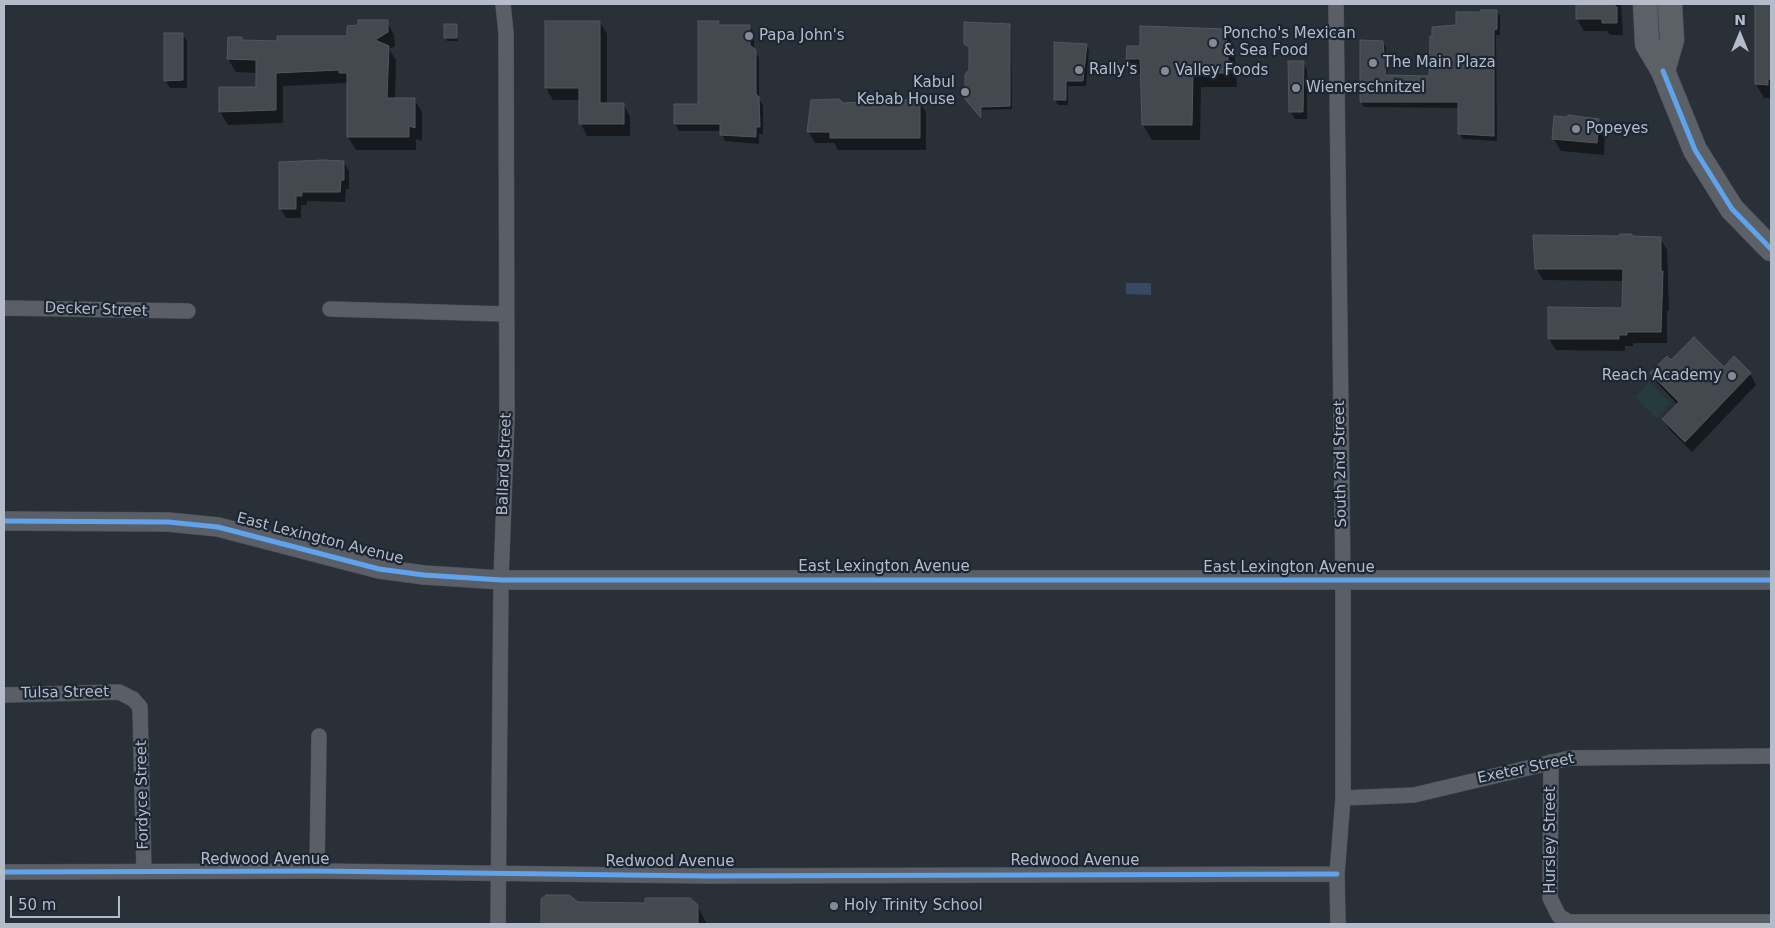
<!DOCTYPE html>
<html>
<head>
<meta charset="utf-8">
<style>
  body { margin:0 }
  #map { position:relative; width:1775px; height:928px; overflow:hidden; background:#2a3038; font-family:"DejaVu Sans",sans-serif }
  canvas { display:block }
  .frame { position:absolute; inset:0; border:5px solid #b4bcc9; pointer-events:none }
  .north { position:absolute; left:1715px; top:10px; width:50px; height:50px; -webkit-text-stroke:4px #1d2633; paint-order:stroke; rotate:0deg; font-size:14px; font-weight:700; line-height:20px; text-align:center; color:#b4bcc9 }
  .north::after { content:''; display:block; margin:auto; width:18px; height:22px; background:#b4bcc9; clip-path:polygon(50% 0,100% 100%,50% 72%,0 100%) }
  .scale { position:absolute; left:10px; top:896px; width:110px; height:22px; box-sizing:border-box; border:2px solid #b4bcc9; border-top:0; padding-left:6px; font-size:15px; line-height:18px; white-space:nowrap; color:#b4bcc9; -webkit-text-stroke:4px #1d2633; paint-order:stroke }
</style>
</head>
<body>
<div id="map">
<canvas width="1775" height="928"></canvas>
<div class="frame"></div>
<div class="north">N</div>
<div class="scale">50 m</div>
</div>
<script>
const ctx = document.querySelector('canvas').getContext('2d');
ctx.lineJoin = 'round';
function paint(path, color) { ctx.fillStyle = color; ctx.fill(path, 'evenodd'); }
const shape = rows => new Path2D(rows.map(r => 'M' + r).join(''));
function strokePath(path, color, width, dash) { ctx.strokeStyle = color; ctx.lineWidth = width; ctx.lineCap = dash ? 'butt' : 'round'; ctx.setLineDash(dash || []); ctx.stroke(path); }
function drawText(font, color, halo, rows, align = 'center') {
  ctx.font = font + ' "DejaVu Sans",sans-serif'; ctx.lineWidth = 4.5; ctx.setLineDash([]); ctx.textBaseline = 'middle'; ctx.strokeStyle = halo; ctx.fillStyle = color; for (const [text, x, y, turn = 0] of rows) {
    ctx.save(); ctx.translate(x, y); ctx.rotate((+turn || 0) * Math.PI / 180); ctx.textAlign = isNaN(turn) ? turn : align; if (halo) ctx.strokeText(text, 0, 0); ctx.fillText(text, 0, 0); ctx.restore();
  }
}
const green = shape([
  [1649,382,1671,403,1657,418,1635,397]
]);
const water = shape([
  [1126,283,1151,283,1151,295,1126,294]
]);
const shadow = shape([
  [1577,4,1621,4,1623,35,1610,35,1607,31,1584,31,1577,19],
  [1755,4,1771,4,1771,98,1764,98,1756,84],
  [1496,11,1500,16,1500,35,1496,35,1497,141,1463,139,1459,133,1459,108,1364,107,1361,102,1383,42,1386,48,1388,77,1431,77,1457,27,1457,13],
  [387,22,394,35,395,46,389,49,396,60,395,99,414,99,422,112,422,141,416,139,416,150,356,150,348,137,348,86,346,83,283,86,283,123,228,125,220,112,220,89,257,88,257,73,236,72,228,59,241,39,243,41,278,43,348,37],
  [600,22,607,34,607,104,623,104,630,116,630,136,587,136,581,124,581,100,553,100,546,88],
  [719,22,721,26,750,26,754,33,754,49,759,58,759,100,763,105,763,134,759,134,759,144,725,141,721,131,679,131,675,124,700,105],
  [456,25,458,41,447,41,446,38],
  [1009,25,1011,29,1012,109,982,110,982,119,969,103,970,49,966,44],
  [1226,31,1234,46,1237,87,1201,87,1200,140,1152,140,1143,125,1142,74,1136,74,1128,59,1141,47],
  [182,34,187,41,187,88,170,88,165,80],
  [1086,45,1089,50,1086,86,1068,86,1068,105,1058,105,1055,100],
  [1303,62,1307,70,1307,119,1295,119,1291,112],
  [919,101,926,113,926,150,838,150,834,143,815,143,808,131,843,105],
  [1598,120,1605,132,1604,155,1561,151,1554,139],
  [344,162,349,172,349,189,346,189,345,202,307,201,307,205,301,205,301,218,286,218,280,208,280,164],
  [1632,238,1660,238,1667,250,1669,311,1667,311,1667,343,1633,343,1633,346,1625,346,1625,351,1556,350,1549,339,1624,309,1624,281,1543,280,1536,268],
  [1734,358,1750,374,1756,385,1692,452,1670,430,1664,420,1678,405,1658,384,1651,374,1671,362,1724,368],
  [543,900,578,903,697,905,707,924,543,924]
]);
const building = shape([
  [1576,4,1615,4,1615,7,1617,7,1617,23,1602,23,1602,19,1576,19,1576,4],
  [1755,4,1771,4,1771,79,1768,79,1768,85,1755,84,1755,4],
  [1481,10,1497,10,1497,29,1494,30,1494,136,1458,134,1458,102,1360,102,1360,40,1383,41,1386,75,1429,76,1430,36,1432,36,1432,27,1456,25,1456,12,1481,12,1481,10],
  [358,20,388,20,388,32,375,40,389,46,387,98,415,98,415,128,409,126,409,137,347,137,347,73,339,73,339,70,276,73,276,110,219,112,219,87,256,87,256,60,227,59,228,37,242,37,242,40,277,41,277,36,347,36,347,26,358,25,358,20],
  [545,21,600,21,600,103,624,103,624,124,579,124,579,88,545,88,545,21],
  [698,21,719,21,719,25,750,25,750,45,756,50,756,94,759,97,760,127,756,127,756,137,720,135,720,124,674,124,674,104,698,104,698,21],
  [964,22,1010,24,1010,106,981,107,981,118,965,99,965,74,969,70,969,47,964,44,964,22],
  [444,24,457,24,457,38,444,38,444,24],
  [1140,26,1226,29,1229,73,1193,73,1192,125,1142,125,1140,59,1126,59,1127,46,1140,46,1140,26],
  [164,33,183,33,183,80,164,81,164,33],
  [1054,42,1087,44,1083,81,1066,81,1066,100,1054,100,1054,42],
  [1288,61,1304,61,1303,112,1289,112,1288,61],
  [839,99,843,103,920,99,920,138,830,138,830,132,807,132,811,100,839,99],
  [1568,115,1599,119,1597,143,1552,139,1554,116,1568,117,1568,115],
  [323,160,344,161,344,180,341,180,340,192,302,192,302,196,296,196,296,209,279,209,279,162,323,160],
  [1620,234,1632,234,1632,236,1661,237,1661,271,1663,271,1661,332,1627,332,1627,335,1619,335,1619,339,1548,339,1548,307,1622,308,1623,269,1535,269,1533,235,1620,236,1620,234],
  [1694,337,1724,367,1734,356,1751,373,1685,442,1662,419,1679,402,1650,373,1667,356,1671,360,1694,337],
  [546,895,569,895,578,902,645,903,645,898,690,898,698,905,698,924,541,924,541,899,546,895]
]);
const minor = shape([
  [1336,4,1343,581,1343,798,1337,874,1338,924],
  [4,308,188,311],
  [330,309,506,314],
  [4,695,119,692,133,699,140,707,144,872],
  [1551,762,1550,898,1559,916,1569,922,1771,922],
  [1343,798,1414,795,1570,758,1771,756],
  [317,871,319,736],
  [4,872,317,871,706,876,1337,874],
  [498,924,501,580,507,418,506,33,503,4]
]);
const tertiary = shape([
  [4,521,168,522,218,527,379,569,424,575,501,580,1771,580]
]);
const primary = shape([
  [1645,4,1647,44,1663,71,1695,150,1732,209,1771,249],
  [1663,71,1672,40,1670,4]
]);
const cycleway = shape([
  [1663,71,1695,150,1732,209,1771,249],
  [4,521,168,522,218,527,379,569,424,575,501,580,1771,580],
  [4,872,317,871,706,876,1337,874]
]);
const markers = [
  [749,36,5,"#848b96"],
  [1213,43,5,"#848b96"],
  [1373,63,5,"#848b96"],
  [1079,70,5,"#848b96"],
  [1165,71,5,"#848b96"],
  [1296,88,5,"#848b96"],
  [965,92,5,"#848b96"],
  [1576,129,5,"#848b96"],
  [1732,376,5,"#848b96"],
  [834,906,5,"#848b96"]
];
const poiNames = [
  ["Poncho's Mexican",1223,34],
  ["& Sea Food",1223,51],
  ["Papa John's",759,36],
  ["The Main Plaza",1383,63],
  ["Rally's",1089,70],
  ["Valley Foods",1175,71],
  ["Kabul",955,83,"right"],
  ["Kebab House",955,100,"right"],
  ["Wienerschnitzel",1306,88],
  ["Popeyes",1586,129],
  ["Reach Academy",1722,376,"right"],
  ["Holy Trinity School",844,906]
];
const streetNames = [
  ["Decker Street",96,310,2],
  ["Ballard Street",505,464,-88],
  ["South 2nd Street",1341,464,-91],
  ["East Lexington Avenue",320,539,14],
  ["East Lexington Avenue",884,567],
  ["East Lexington Avenue",1289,568],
  ["Tulsa Street",65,693,-1],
  ["Exeter Street",1526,769,-12],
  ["Fordyce Street",143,795,-91],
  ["Hursley Street",1551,840,-90],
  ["Redwood Avenue",265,860],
  ["Redwood Avenue",1075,861],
  ["Redwood Avenue",670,862]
];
paint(green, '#273a3e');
paint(water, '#384963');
paint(shadow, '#0007');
paint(building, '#444950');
strokePath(building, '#52575f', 1);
strokePath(minor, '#484c53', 16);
strokePath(tertiary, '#484c53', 20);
strokePath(primary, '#484c55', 25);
strokePath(minor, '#5a5e66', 15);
strokePath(tertiary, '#5a5e66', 19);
strokePath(primary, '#5c6168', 24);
strokePath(cycleway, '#60a3ed', 5);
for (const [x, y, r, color] of markers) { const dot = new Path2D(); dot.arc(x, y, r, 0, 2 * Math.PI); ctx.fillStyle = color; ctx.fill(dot); strokePath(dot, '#1d2633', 2); }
drawText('15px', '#b4bcc9', '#1d2633', poiNames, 'left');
drawText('15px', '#b4bcc9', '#1d2633', streetNames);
</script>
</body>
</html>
